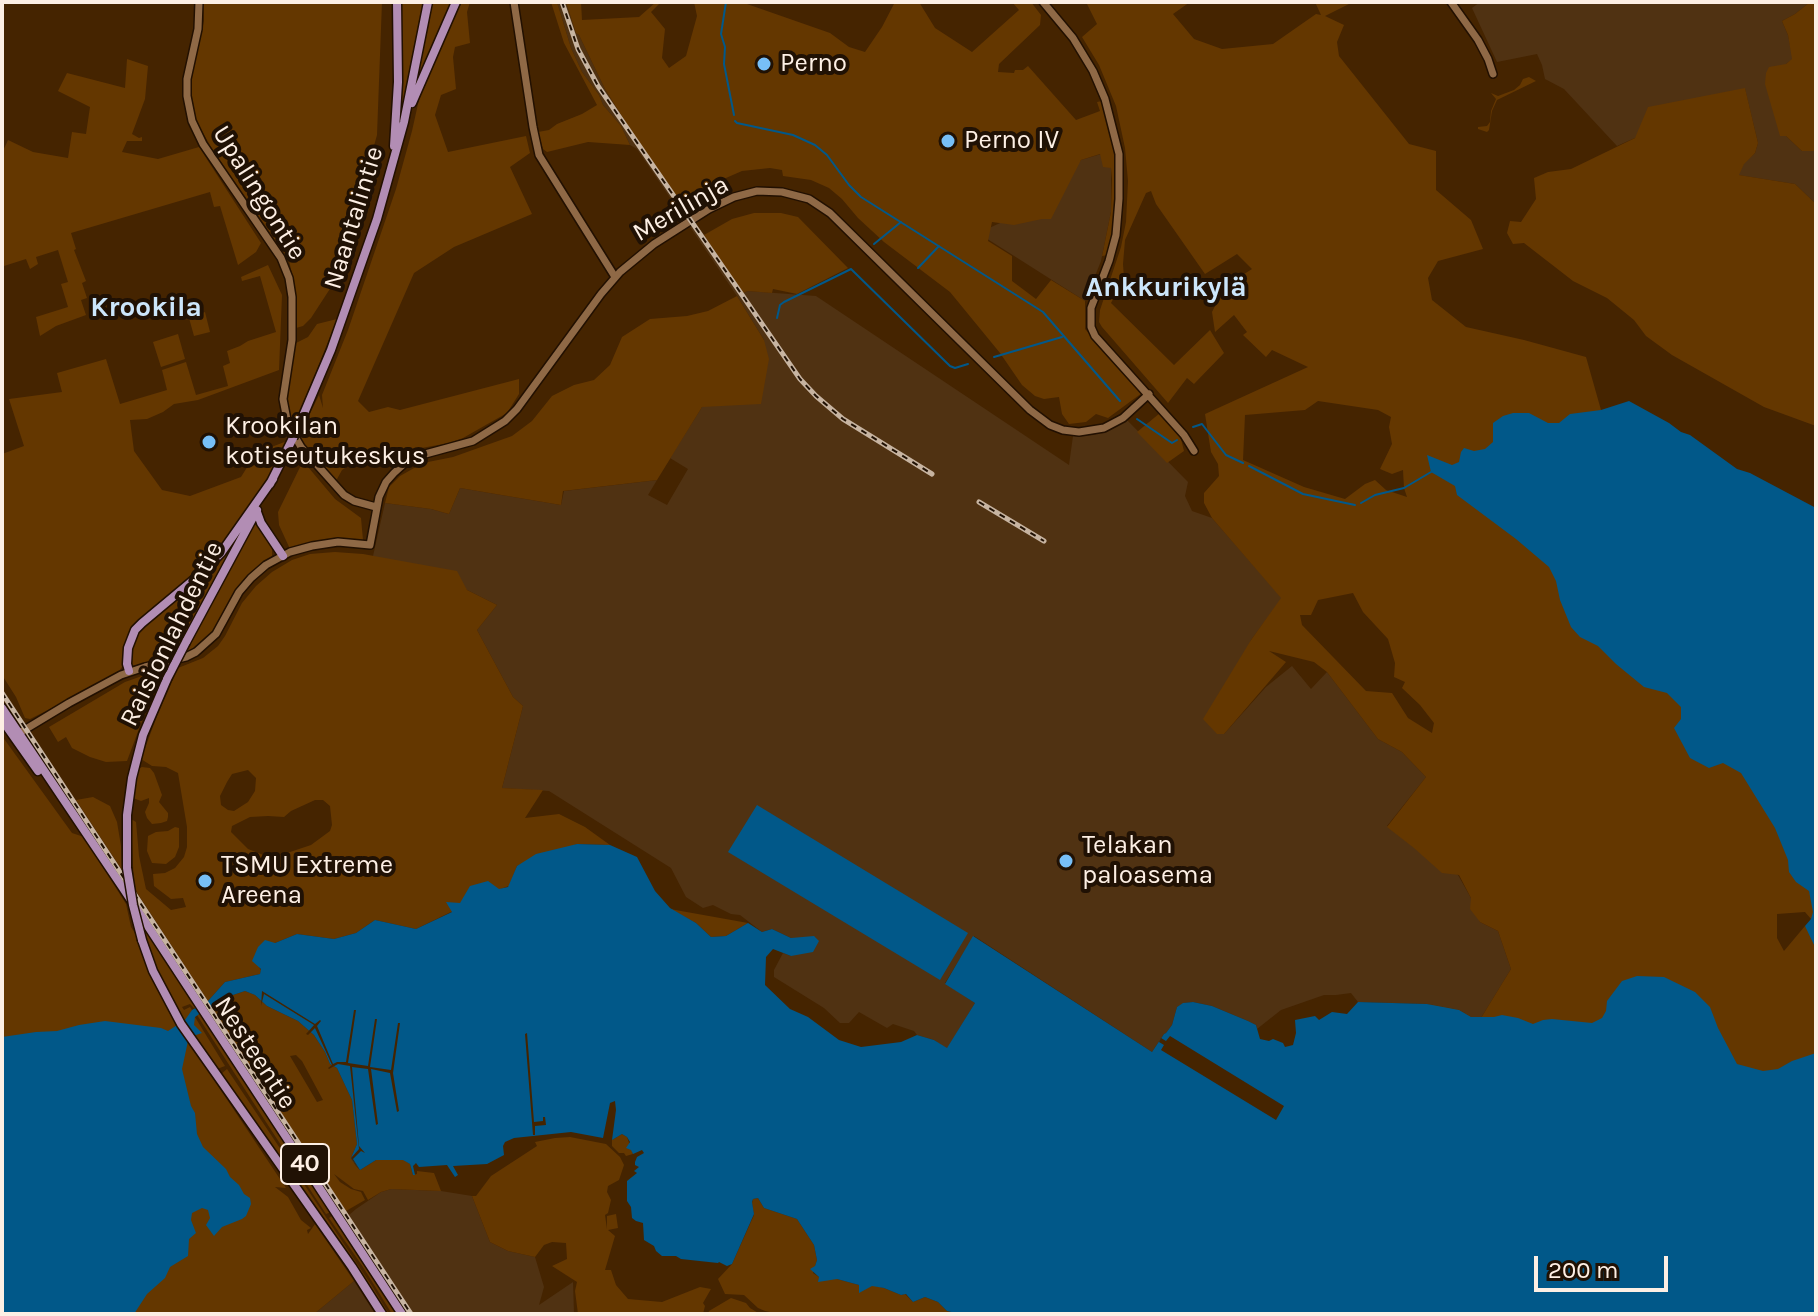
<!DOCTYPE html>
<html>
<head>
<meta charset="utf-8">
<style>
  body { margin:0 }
  #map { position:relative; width:1818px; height:1316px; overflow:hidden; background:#452400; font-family:Karla,sans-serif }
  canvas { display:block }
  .frame { position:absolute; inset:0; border:4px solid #fdefe4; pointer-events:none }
  .scale { position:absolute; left:1534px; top:1256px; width:134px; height:36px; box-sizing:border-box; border:4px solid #fdefe4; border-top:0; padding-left:10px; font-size:24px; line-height:28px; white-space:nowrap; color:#fdefe4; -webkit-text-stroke:6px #201104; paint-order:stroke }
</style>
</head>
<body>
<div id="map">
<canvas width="1818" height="1316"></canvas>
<div class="frame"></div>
<div class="scale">200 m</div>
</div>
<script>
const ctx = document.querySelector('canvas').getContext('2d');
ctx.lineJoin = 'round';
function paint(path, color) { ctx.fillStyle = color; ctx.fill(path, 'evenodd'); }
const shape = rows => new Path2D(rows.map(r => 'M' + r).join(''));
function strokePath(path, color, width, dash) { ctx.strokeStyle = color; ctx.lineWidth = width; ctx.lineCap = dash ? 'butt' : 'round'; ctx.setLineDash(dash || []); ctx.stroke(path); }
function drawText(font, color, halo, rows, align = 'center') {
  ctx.font = font + ' Karla,sans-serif'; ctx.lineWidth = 8; ctx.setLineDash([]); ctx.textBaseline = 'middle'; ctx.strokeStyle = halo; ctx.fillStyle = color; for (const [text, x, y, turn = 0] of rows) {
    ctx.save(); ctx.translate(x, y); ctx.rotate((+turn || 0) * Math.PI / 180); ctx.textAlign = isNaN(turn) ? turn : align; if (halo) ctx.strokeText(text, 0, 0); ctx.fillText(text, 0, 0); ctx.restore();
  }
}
const built = shape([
  [557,2,566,2,576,33,579,35,605,89,635,137,743,293,748,291,816,296,1069,465,1073,436,1093,435,1105,431,1126,419,1188,482,1185,496,1192,511,1212,518,1282,598,1251,640,1224,734,1266,687,1292,666,1311,689,1327,672,1378,739,1402,752,1426,777,1387,826,1414,847,1458,875,1471,898,1480,922,1498,931,1511,969,1481,1018,1471,1017,1459,1010,1427,1004,1358,1002,1351,993,1336,995,1324,995,1281,1010,1257,1029,1256,1025,1248,1021,1212,1006,1193,1002,1184,1003,1177,1007,1172,1025,1166,1033,1164,1034,1152,1052,974,936,945,983,975,1003,947,1049,934,1040,917,1035,914,1031,893,1024,887,1028,859,1012,849,1023,840,1023,824,1008,774,977,774,970,783,953,791,956,791,938,772,929,762,932,740,915,731,914,713,905,703,908,686,897,671,868,549,791,502,788,523,706,513,697,477,630,497,605,467,590,373,556,385,503,431,509,449,514,460,488,561,505,564,491,657,480,648,495,667,505,688,469,670,458,702,407,764,340,737,296,637,149,630,145,621,126,603,105,599,95,582,72,571,48],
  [1480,2,1810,2,1795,14,1782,21,1788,35,1793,59,1786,64,1780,136,1786,136,1802,151,1816,150,1816,204,1795,184,1738,175,1744,163,1755,153,1758,143,1745,89,1617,146,1564,89,1545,79,1542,65,1537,54,1497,62,1472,8],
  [1101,154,1111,168,1111,212,1101,261,1085,301,978,233,1051,200,1081,160],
  [2,690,134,888,208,1001,203,1004,2,696],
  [211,1007,349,1215,356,1209,381,1192,391,1189,441,1191,472,1196,490,1242,508,1251,535,1257,544,1287,539,1305,573,1282,574,1314,409,1314,206,1009],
  [354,1281,375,1314,314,1314]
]);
const green = shape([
  [203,2,382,2,377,135,337,278,311,318,303,326,296,328,295,289,289,260,211,147,196,121,192,103,191,81,204,21],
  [399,2,424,2,401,120,397,120],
  [432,2,453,2,416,84,429,23],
  [459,2,470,2,467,12,470,43,455,47,453,57,456,89,441,95,435,115,448,152,526,136,530,153,510,167,532,214,454,247,414,273,358,401,369,412,388,407,400,410,519,379,519,394,507,413,463,438,449,443,416,449,365,455,342,470,336,481,311,455,299,436,319,395,323,408,322,395,348,330,396,189,412,131,422,86],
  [551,2,557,2,571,48,582,72,599,95,603,105,621,126,630,145,588,142,547,152,543,149,538,132,549,130,557,124,582,114,597,105,564,43],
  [566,2,581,2,582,20,639,17,656,2,661,2,651,12,665,29,662,58,669,68,686,56,697,16,694,2,746,2,747,4,830,33,849,47,865,52,882,27,895,2,919,2,935,28,972,52,1019,10,1012,2,1031,2,1041,15,1040,25,999,64,998,72,1014,73,1015,70,1023,70,1028,66,1076,120,1100,111,1097,102,1102,101,1115,150,1117,182,1116,212,1111,246,1108,255,1102,256,1111,212,1112,179,1111,168,1103,167,1100,154,1081,160,1051,219,1042,219,1014,225,992,222,988,241,1012,256,1012,281,1036,299,1051,280,1085,301,1085,329,1142,393,1108,418,1096,414,1086,422,1069,424,1062,414,1059,397,1044,399,1035,396,1022,385,1000,353,950,292,884,242,858,218,842,199,829,188,811,180,783,176,782,170,770,168,742,171,703,188,682,204,635,137,605,89,579,35,576,33],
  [1086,2,1157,2,1167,4,1170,2,1190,2,1173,14,1194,39,1222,49,1273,44,1316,14,1321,15,1315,2,1353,2,1325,16,1344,25,1337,42,1339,56,1409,144,1436,151,1436,190,1471,220,1483,249,1438,261,1428,278,1432,300,1466,327,1524,340,1586,357,1601,410,1726,743,1798,839,1816,921,1811,919,1805,912,1777,914,1777,938,1784,951,1805,926,1816,935,1816,1067,1784,1084,1602,1030,1496,1027,1427,1004,1459,1010,1471,1017,1481,1018,1511,969,1498,931,1480,922,1470,909,1471,898,1459,875,1442,873,1414,848,1387,827,1426,777,1402,752,1378,739,1327,672,1314,662,1269,651,1286,662,1224,734,1217,734,1203,719,1251,640,1281,598,1212,518,1204,503,1204,493,1219,476,1218,464,1211,452,1205,414,1308,367,1272,350,1266,357,1243,335,1247,332,1234,315,1215,332,1212,312,1218,300,1216,292,1252,269,1237,254,1205,274,1156,204,1151,191,1146,193,1125,240,1123,264,1124,278,1111,303,1174,365,1210,330,1224,353,1194,384,1187,378,1168,403,1102,327,1099,322,1100,310,1121,247,1126,222,1128,181,1125,148,1116,106,1099,65,1082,37,1097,24],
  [1318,401,1378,410,1391,417,1389,427,1392,444,1380,469,1392,474,1403,470,1404,488,1407,497,1386,490,1375,480,1365,484,1345,499,1304,487,1243,460,1245,415,1305,410],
  [1353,593,1363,612,1388,639,1395,663,1394,677,1405,682,1402,688,1420,705,1434,723,1432,733,1408,718,1392,693,1366,691,1302,625,1300,615,1311,615,1318,600],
  [1810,2,1816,2,1816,150,1813,151,1802,151,1786,136,1780,136,1765,84,1766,73,1769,67,1786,64,1792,59,1788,35,1782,21,1795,14],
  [127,59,148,66,145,99,132,134,139,138,142,137,142,141,127,141,122,152,158,159,199,147,261,243,256,252,238,265,220,206,214,207,210,192,71,233,76,249,74,250,86,281,82,283,87,298,81,300,86,315,56,326,40,336,36,317,68,307,61,284,68,282,58,250,36,257,38,264,30,269,26,259,4,266,2,275,2,153,8,140,33,152,68,158,72,132,86,134,90,107,58,91,67,73,125,88],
  [1529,77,1536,81,1497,100,1492,111,1489,130,1487,132,1478,129,1478,127,1487,126,1490,122,1491,111,1496,99,1491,93,1498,96,1514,90,1520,85,1523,79],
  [1745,88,1758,143,1755,153,1744,164,1739,175,1795,184,1816,204,1816,426,1764,407,1672,355,1646,336,1634,320,1607,298,1573,281,1524,243,1513,244,1507,233,1510,221,1521,222,1536,199,1534,178,1548,172,1571,169,1635,138,1648,107],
  [754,213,781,213,798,217,848,268,797,294,773,289,772,293,748,291,743,293,704,235,732,219],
  [268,265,282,295,279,370,198,400,174,404,163,412,147,419,130,420,134,451,162,490,190,496,241,477,256,453,287,441,275,465,237,528,197,575,141,620,122,667,119,671,68,700,30,719,25,718,16,697,2,675,2,454,24,446,9,399,62,392,57,373,106,359,120,404,167,390,162,370,186,362,196,395,228,386,223,366,230,363,227,351,240,346,248,341,276,332,260,276,242,281,241,277],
  [737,296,764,340,769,359,761,404,702,407,657,480,563,491,561,505,460,488,449,514,431,509,385,503,389,487,400,476,423,463,453,457,512,436,532,421,552,396,574,385,594,380,610,365,622,337,650,319,687,316,708,311],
  [205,312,210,332,194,336,189,318],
  [337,319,316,372,293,427,289,416,286,399,294,344,308,337,317,324],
  [178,334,185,359,161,367,153,342],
  [1160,413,1181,439,1184,451,1167,463,1137,432],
  [303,461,335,499,361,518,363,540,324,540,290,549,279,525,278,512],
  [257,524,272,545,272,556,243,582,213,633,199,647,184,655,253,525],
  [241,531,173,657,132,666,130,662,130,650,137,633],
  [335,552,363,554,457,571,467,590,497,605,477,630,513,697,523,706,502,788,543,790,525,818,559,814,585,827,610,845,577,844,517,866,509,886,460,903,453,911,416,929,375,920,356,933,334,939,297,934,275,943,259,967,261,970,260,974,225,982,208,1001,134,888,131,819,136,822,139,856,146,889,171,910,186,907,183,898,171,899,154,886,153,874,165,873,175,868,184,857,187,847,187,827,178,773,166,767,152,766,141,759,157,716,178,668,203,658,218,646,225,636,242,603,256,586,272,572,292,560,310,554],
  [248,770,256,778,255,791,248,802,234,811,228,810,221,805,220,796,227,782,232,774],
  [315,800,323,800,330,806,332,825,330,831,311,845,278,856,266,856,248,849,231,832,232,826,250,817,268,816,284,817,291,811],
  [142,676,161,676,146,710,127,761,106,762,90,757,72,748,66,737,58,742,49,727,125,682],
  [2,736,72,833,84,837,126,904,131,927,150,957,144,934,146,929,197,1007,194,1008,190,1004,182,1007,184,1010,190,1007,192,1010,166,1055,169,1104,199,1175,232,1184,216,1166,205,1159,203,1155,195,1153,189,1142,188,1127,180,1126,180,1122,183,1117,176,1112,180,1101,172,1095,174,1084,169,1072,169,1066,178,1040,183,1033,190,1027,195,1017,225,1066,217,1069,193,1036,188,1041,286,1188,275,1187,288,1197,301,1220,311,1228,307,1230,308,1234,315,1224,354,1281,314,1314,2,1314],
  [142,767,150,768,154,773,162,795,159,802,168,813,168,817,167,821,161,823,152,824,147,818,145,812,149,803,149,798,141,801,133,798,137,774,138,769],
  [93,797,110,806,117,822,121,846,122,870,76,800],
  [175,827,179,828,179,847,175,857,166,864,152,863,147,851,148,836,156,832,168,831],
  [670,909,748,923,726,936,711,937,696,923],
  [245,991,255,995,267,1006,298,1021,314,1035,325,1052,330,1064,337,1068,352,1100,357,1144,351,1158,356,1166,360,1170,376,1160,404,1160,410,1164,413,1175,417,1174,417,1171,434,1173,441,1191,391,1189,381,1192,368,1200,363,1191,354,1189,334,1174,340,1182,351,1189,361,1192,365,1200,346,1211,211,1007,222,1004,230,996],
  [296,1055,302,1061,323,1100,317,1102,290,1056],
  [201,1012,331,1212,326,1214,262,1116,197,1015],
  [227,1069,372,1286,389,1314,386,1314,348,1254,221,1074],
  [622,1134,627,1137,633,1154,626,1156,624,1153,619,1153,612,1146,612,1140],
  [570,1137,606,1144,620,1157,624,1165,619,1180,608,1186,607,1192,611,1200,608,1213,605,1215,607,1229,607,1216,616,1214,618,1228,608,1230,615,1236,605,1270,611,1270,616,1285,628,1299,662,1302,700,1287,711,1289,703,1303,705,1306,703,1314,578,1314,575,1291,577,1282,552,1266,567,1259,566,1243,552,1242,544,1245,535,1257,508,1251,490,1242,472,1196,476,1196,491,1176,537,1146,535,1142,555,1138],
  [758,1198,764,1208,797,1219,814,1245,817,1260,813,1273,819,1277,829,1279,837,1279,859,1285,859,1292,872,1285,884,1288,901,1295,905,1294,913,1302,925,1297,938,1302,947,1311,960,1314,780,1314,765,1311,758,1308,744,1295,725,1294,718,1279,732,1264,754,1215,752,1203,753,1199],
  [333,1215,397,1314,392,1314,363,1267,329,1218],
  [731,1298,746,1303,750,1308,760,1314,708,1314,709,1311]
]);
const water = shape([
  [1629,401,1669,423,1681,432,1690,435,1737,469,1750,473,1816,508,1816,949,1805,926,1811,919,1813,912,1809,891,1796,882,1789,872,1788,860,1775,828,1741,773,1723,763,1709,768,1690,758,1674,728,1681,719,1681,707,1667,693,1644,687,1616,664,1598,646,1580,637,1571,627,1560,600,1556,581,1549,567,1516,539,1457,495,1455,486,1431,472,1427,455,1452,465,1459,462,1461,452,1464,448,1474,451,1485,449,1493,442,1493,423,1503,416,1513,413,1529,413,1548,423,1559,423,1570,414,1601,410],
  [757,805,968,933,940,980,728,852],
  [577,844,610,845,637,857,655,891,670,908,696,923,711,937,726,936,748,923,762,932,772,929,791,938,814,936,819,941,813,952,791,956,773,949,766,957,765,985,790,1009,808,1017,839,1040,861,1047,901,1042,917,1035,934,1040,947,1048,975,1003,945,984,973,936,1152,1052,1164,1034,1166,1033,1172,1025,1177,1007,1183,1003,1193,1002,1212,1006,1248,1021,1256,1025,1260,1039,1269,1041,1273,1039,1283,1043,1285,1047,1293,1045,1296,1033,1295,1020,1315,1016,1319,1020,1332,1012,1347,1014,1358,1002,1427,1004,1459,1010,1471,1017,1494,1017,1502,1015,1518,1018,1533,1024,1543,1020,1552,1019,1592,1023,1602,1018,1606,1011,1607,1001,1622,981,1637,976,1664,977,1695,992,1710,1007,1718,1028,1737,1064,1763,1071,1778,1069,1792,1061,1816,1053,1816,1314,960,1314,947,1311,938,1302,925,1297,913,1302,906,1294,901,1295,884,1288,872,1286,859,1293,859,1285,837,1279,818,1282,819,1277,810,1269,815,1266,817,1260,814,1245,797,1219,764,1208,758,1198,753,1199,752,1202,754,1214,732,1264,727,1266,719,1262,718,1263,681,1259,676,1256,662,1256,656,1251,654,1246,644,1240,643,1223,636,1221,632,1218,631,1207,627,1201,627,1181,637,1173,634,1171,639,1167,635,1165,635,1162,637,1157,644,1153,642,1150,633,1154,631,1150,626,1148,630,1142,627,1137,622,1134,612,1140,616,1110,615,1101,610,1103,603,1138,571,1132,514,1138,505,1142,503,1146,504,1155,487,1164,453,1166,458,1175,455,1177,447,1165,419,1167,416,1163,413,1166,415,1175,413,1175,410,1164,403,1160,376,1160,360,1170,351,1158,357,1144,352,1100,337,1068,330,1064,325,1052,314,1035,298,1021,267,1006,255,995,245,991,230,996,222,1004,206,1009,195,1017,194,1025,202,1033,193,1036,188,1041,182,1069,191,1106,195,1113,197,1134,203,1147,226,1169,230,1177,239,1185,244,1194,250,1198,251,1204,246,1216,242,1219,222,1227,214,1236,206,1225,210,1218,208,1210,202,1208,192,1213,191,1220,196,1233,189,1239,188,1256,170,1267,165,1278,147,1294,134,1314,2,1314,2,1037,36,1032,57,1031,79,1025,105,1021,161,1028,168,1031,185,1020,192,1010,208,1001,225,982,260,974,261,969,252,961,258,947,265,940,275,943,297,934,334,939,356,933,375,920,416,929,452,912,446,902,460,903,470,886,488,881,499,889,508,887,517,866,536,854]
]);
const pier = shape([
  [262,991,315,1024,320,1020,321,1021,317,1026,333,1064,337,1062,346,1062,354,1010,356,1010,348,1063,368,1066,375,1019,377,1019,370,1067,391,1070,398,1023,400,1023,393,1073,399,1111,397,1112,390,1073,371,1069,378,1124,376,1125,368,1069,352,1067,359,1146,365,1153,361,1151,353,1159,360,1170,351,1158,359,1149,350,1066,338,1064,329,1069,328,1068,332,1065,315,1028,308,1035,306,1034,314,1025,264,994,261,1006],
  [527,1033,534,1122,543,1121,543,1117,545,1117,546,1125,535,1126,535,1135,533,1135,525,1034],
  [1170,1036,1284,1106,1276,1120,1161,1050,1164,1045,1159,1042,1161,1038,1166,1041]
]);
const stream = shape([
  [726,2,721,34,725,47,724,64,734,115],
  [735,121,737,123,793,135,815,145,827,155,849,185,861,197,1043,312,1120,401],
  [874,244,901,222],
  [918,268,939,246],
  [777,318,780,305,784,302,851,269,950,366,955,368,968,364],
  [994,357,1062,337],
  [1137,419,1172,443,1177,440],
  [1193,427,1202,424,1226,455,1243,463],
  [1249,466,1303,494,1355,505],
  [1361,503,1375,495,1404,488,1431,472]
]);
const minor = shape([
  [199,2,198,29,187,79,187,96,192,121,203,144,281,258,289,278,292,297,292,340,283,399,288,425,301,447,344,495,354,501,376,507],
  [514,2,533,127,539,155,615,277],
  [1043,2,1073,38,1093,71,1105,99,1119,154,1119,199,1116,235,1109,261,1091,308,1091,327,1095,336,1184,435,1194,451],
  [1451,2,1478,40,1488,59,1493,74],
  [16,735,69,703,121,675,145,667,186,657,196,652,216,634,239,592,251,578,266,565,290,552,312,546,338,542,370,545,379,497,386,482,394,473,405,463,418,456,473,441,505,421,517,409,601,294,620,272,654,244,709,209,734,197,757,191,782,192,809,199,830,213,1030,410,1050,425,1063,430,1079,432,1104,428,1123,418,1149,394]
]);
const major = shape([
  [412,103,456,2],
  [394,146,398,82,397,2],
  [300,423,331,350,377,219,404,122,428,2],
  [270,484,293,438],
  [257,512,261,523,283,556],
  [186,642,257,510],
  [129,671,127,664,128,648,135,630,142,623,197,577,221,553,273,479],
  [2,708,123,888,402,1314],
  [2,720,38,771],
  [127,868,127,815,132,778,143,735,167,679],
  [142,940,153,971,181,1024,352,1267,382,1314]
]);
const rail = shape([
  [562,2,578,49,598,86,800,379,816,396,843,419,932,474],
  [979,502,1044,541],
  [2,693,411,1314]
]);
const majorBridge = shape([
  [293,438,300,423],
  [167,679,186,642],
  [127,868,133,905,142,940]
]);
const markers = [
  [764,64,8,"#77bff7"],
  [948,141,8,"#77bff7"],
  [209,442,8,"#77bff7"],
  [1066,861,8,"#77bff7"],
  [205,881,8,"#77bff7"]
];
const shields = [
  [305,1164,48]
];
const shieldNames = [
  ["40",305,1164]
];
const poiNames = [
  ["Perno",780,64],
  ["Perno IV",964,141],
  ["Krookilan",225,427],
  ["kotiseutukeskus",225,457],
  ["Telakan",1082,846],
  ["paloasema",1082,876],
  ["TSMU Extreme",221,866],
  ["Areena",221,896]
];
const streetNames = [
  ["Upalingontie",259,193,58],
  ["Merilinja",681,209,-30],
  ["Naantalintie",354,218,-73],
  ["Raisionlahdentie",172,634,-64],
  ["Nesteentie",255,1053,57]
];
const neighbourhoodNames = [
  ["Ankkurikylä",1166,288],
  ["Krookila",146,308]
];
paint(built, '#503212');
paint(green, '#643700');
paint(water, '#015889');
paint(pier, '#452400');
strokePath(stream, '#015889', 2);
strokePath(minor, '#221001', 10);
strokePath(major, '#221001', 11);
strokePath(minor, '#8f6946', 7);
strokePath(major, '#b28db4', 8);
strokePath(rail, '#c7b4a1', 5);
strokePath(rail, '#201104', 2, [6]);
strokePath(majorBridge, '#221001', 11, []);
strokePath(majorBridge, '#b28db4', 8);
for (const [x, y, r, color] of markers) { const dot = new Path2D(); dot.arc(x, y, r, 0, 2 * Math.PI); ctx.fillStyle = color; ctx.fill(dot); strokePath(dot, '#201104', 3); }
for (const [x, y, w] of shields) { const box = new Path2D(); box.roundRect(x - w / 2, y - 20, w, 40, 6); ctx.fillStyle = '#201104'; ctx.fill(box); strokePath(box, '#fdefe4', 2); }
drawText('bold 24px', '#fdefe4', null, shieldNames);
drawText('26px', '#fdefe4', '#201104', poiNames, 'left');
drawText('26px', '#fdefe4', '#201104', streetNames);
drawText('bold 28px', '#cce6fb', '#201104', neighbourhoodNames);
</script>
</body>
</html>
